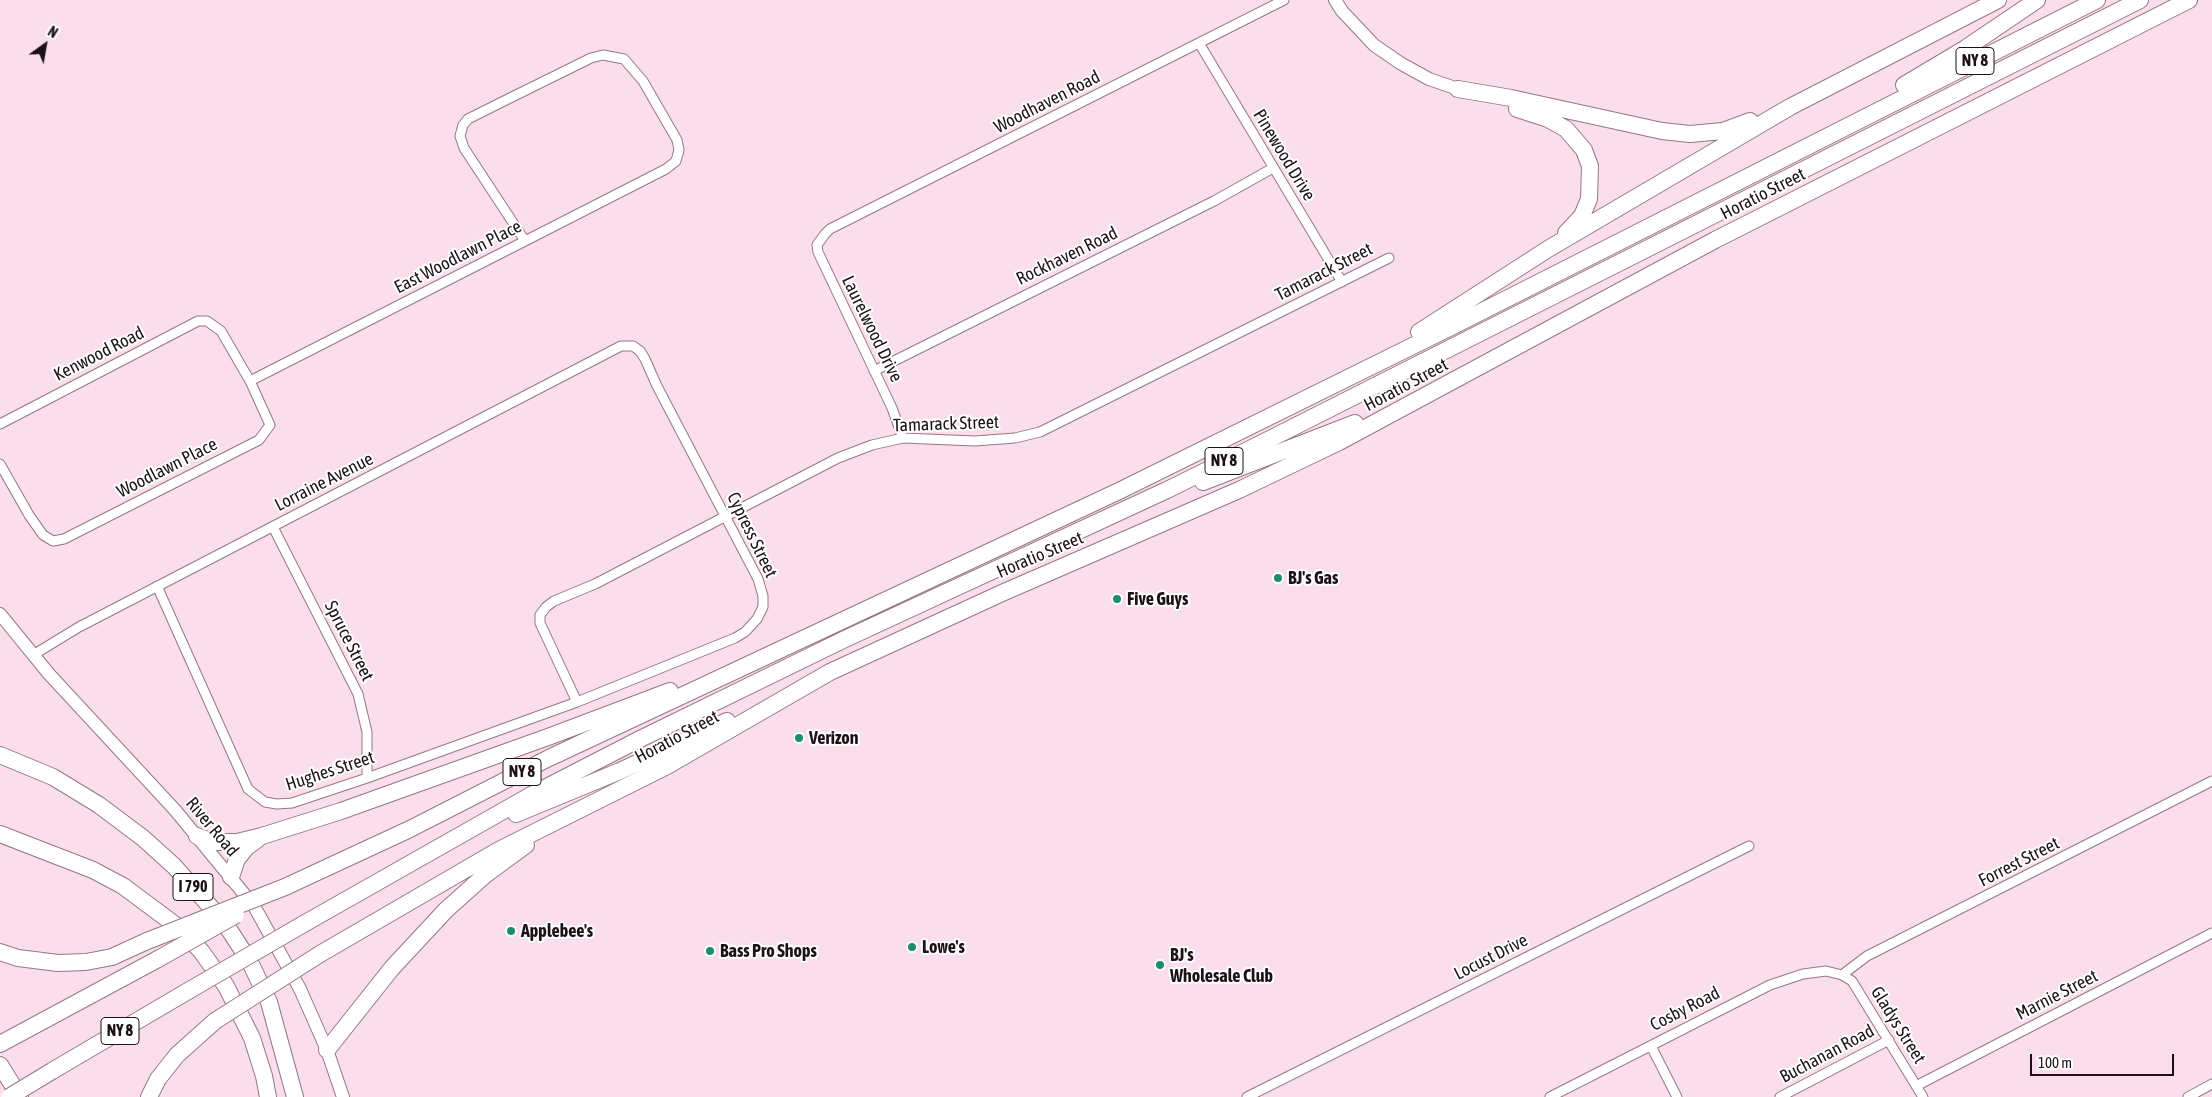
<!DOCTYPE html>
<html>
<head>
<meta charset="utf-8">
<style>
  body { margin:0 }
  #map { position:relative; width:2212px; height:1097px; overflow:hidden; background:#fbdeec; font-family:"Asap Condensed",sans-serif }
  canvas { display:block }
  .north { position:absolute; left:20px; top:20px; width:50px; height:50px; -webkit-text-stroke:4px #fff; paint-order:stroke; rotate:32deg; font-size:14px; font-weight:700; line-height:20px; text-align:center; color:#1d1117 }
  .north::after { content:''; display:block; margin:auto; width:18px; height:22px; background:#1d1117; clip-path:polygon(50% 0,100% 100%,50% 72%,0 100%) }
  .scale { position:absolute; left:2030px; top:1054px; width:144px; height:22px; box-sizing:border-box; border:2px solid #1d1117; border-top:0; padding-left:6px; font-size:15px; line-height:18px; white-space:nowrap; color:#1d1117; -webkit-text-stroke:4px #fff; paint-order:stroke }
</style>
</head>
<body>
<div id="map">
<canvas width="2212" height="1097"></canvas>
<div class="north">N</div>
<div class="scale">100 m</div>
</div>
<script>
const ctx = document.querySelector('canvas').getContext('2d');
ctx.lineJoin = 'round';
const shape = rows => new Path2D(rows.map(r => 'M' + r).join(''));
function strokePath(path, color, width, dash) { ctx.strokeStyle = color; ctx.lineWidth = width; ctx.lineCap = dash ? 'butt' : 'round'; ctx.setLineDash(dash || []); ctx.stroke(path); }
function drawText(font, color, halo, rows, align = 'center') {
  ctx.font = font + ' "Asap Condensed",sans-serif'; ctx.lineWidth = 4; ctx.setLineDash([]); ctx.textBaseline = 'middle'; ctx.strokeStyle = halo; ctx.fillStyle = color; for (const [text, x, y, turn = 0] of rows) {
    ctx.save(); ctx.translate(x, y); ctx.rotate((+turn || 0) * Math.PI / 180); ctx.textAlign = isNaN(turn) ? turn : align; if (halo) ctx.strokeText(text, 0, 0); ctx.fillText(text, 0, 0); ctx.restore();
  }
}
const street = shape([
  [1199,43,1342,282],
  [874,371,1214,201,1273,168],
  [250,381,525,241,666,169,676,161,679,150,677,140,643,81,624,59,603,55,591,58,504,101,468,119,463,125,460,136,464,148,525,241],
  [0,424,198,321,207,321,221,331,250,381,270,425,259,440,64,539,53,541,43,535,29,515,0,464],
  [903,438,892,408,818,252,817,245,825,234,830,229,1284,0],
  [273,527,358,694,367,732,367,778],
  [33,655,79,627,621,346,633,346,640,351,645,359,657,386,758,579,763,596,763,607,757,619,745,632,735,638,577,702,367,778,292,803,277,804,265,802,248,789,157,586],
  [577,702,540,623,540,615,546,607,554,601,595,584,838,458,872,445,903,438,975,441,1015,438,1040,432,1389,258],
  [1842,975,1867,956,2212,781],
  [1651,1046,1677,1097],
  [1916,1086,2212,933],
  [1247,1097,1749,846],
  [1550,1097,1770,985,1803,974,1826,971,1842,975,1852,981,1923,1097],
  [1780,1097,1889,1040],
  [2188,1097,2212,1084]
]);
const secondary = shape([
  [1335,0,1342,11,1374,45,1400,63,1429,79,1458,89],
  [0,614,49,674,175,810,254,906,300,989,327,1050,343,1097]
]);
const highway = shape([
  [1904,85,1966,48,2037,0],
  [1458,89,1511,98,1662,131,1690,134,1723,131,1750,121],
  [1517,109,1548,119,1566,129,1584,150,1590,166,1589,199,1582,216,1566,233],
  [1419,332,1548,249,1790,107,1998,0],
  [1203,482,1355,423],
  [0,755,53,777,99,805,143,838,174,866,208,904,230,931,250,962,269,1002,295,1097],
  [516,814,620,771,727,721],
  [0,834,93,870,123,886,178,927,201,951,226,986,252,1038,264,1076,268,1097],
  [197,836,212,842,237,842,262,836,341,811,548,737,670,691],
  [231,877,237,859,247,847,258,839],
  [285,887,410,829,549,758,1119,491,1451,327,2097,0],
  [307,922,533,794,638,740,845,639,1167,490,1256,446,2140,0],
  [0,952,18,958,58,963,86,962,112,957,147,941],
  [320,954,499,850,667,766,830,672,1002,593,1239,490,1339,442,1715,240,2189,0],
  [0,1044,158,959],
  [327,1050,392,968,446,910,485,875,526,845],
  [0,1065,20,1097],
  [52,1071,188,991],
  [149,1097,158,1079,177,1055,215,1021]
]);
const highwayBridge = shape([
  [147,941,285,887],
  [158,959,236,915],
  [188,991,307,922],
  [215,1021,320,954],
  [9,1097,52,1071]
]);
const markers = [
  [1278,578,5,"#1c8d6d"],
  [1117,599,5,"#1c8d6d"],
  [799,738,5,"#1c8d6d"],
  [511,931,5,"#1c8d6d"],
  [912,947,5,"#1c8d6d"],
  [710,951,5,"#1c8d6d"],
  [1160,965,5,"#1c8d6d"]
];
const shields = [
  [1975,61,38],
  [1224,461,38],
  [522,772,38],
  [193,887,40],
  [120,1031,38]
];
const shieldNames = [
  ["NY 8",1975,61],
  ["NY 8",1224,461],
  ["NY 8",522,772],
  ["I 790",193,887],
  ["NY 8",120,1031]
];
const streetNames = [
  ["Woodhaven Road",1047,102,-27],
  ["Pinewood Drive",1284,155,59],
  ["Horatio Street",1763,194,-27],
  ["Rockhaven Road",1067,256,-26],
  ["East Woodlawn Place",458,257,-27],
  ["Tamarack Street",1324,272,-27],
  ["Laurelwood Drive",872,329,64],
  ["Kenwood Road",99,354,-27],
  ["Horatio Street",1406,385,-28],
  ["Tamarack Street",946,424,-2],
  ["Woodlawn Place",167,468,-27],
  ["Lorraine Avenue",324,482,-27],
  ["Cypress Street",752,535,64],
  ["Horatio Street",1040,555,-23],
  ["Spruce Street",349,641,63],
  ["Horatio Street",677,737,-28],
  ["Hughes Street",330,771,-18],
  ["River Road",212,827,50],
  ["Forrest Street",2019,862,-27],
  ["Locust Drive",1491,957,-27],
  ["Marnie Street",2057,995,-27],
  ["Cosby Road",1685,1009,-27],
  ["Gladys Street",1898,1025,58],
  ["Buchanan Road",1827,1054,-28]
];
const poiNames = [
  ["BJ's Gas",1288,578],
  ["Five Guys",1127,599],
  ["Verizon",809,738],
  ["Applebee's",521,931],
  ["Lowe's",922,947],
  ["Bass Pro Shops",720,951],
  ["BJ's",1170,955],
  ["Wholesale Club",1170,976]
];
strokePath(street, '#967685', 11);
strokePath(secondary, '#967685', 14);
strokePath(highway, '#967685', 18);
strokePath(street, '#fff', 9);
strokePath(secondary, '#fff', 12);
strokePath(highway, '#fff', 16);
strokePath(highwayBridge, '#967685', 18, []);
strokePath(highwayBridge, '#fff', 16);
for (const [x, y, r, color] of markers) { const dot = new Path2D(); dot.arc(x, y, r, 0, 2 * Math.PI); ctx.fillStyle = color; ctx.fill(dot); strokePath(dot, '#fff', 2); }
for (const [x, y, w] of shields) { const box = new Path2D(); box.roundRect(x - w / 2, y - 13.5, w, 27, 4); ctx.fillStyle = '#fff'; ctx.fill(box); strokePath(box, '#1d1117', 1); }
drawText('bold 16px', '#1d1117', null, shieldNames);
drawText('18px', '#1d1117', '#fff', streetNames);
drawText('bold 18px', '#1d1117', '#fff', poiNames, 'left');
</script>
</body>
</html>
